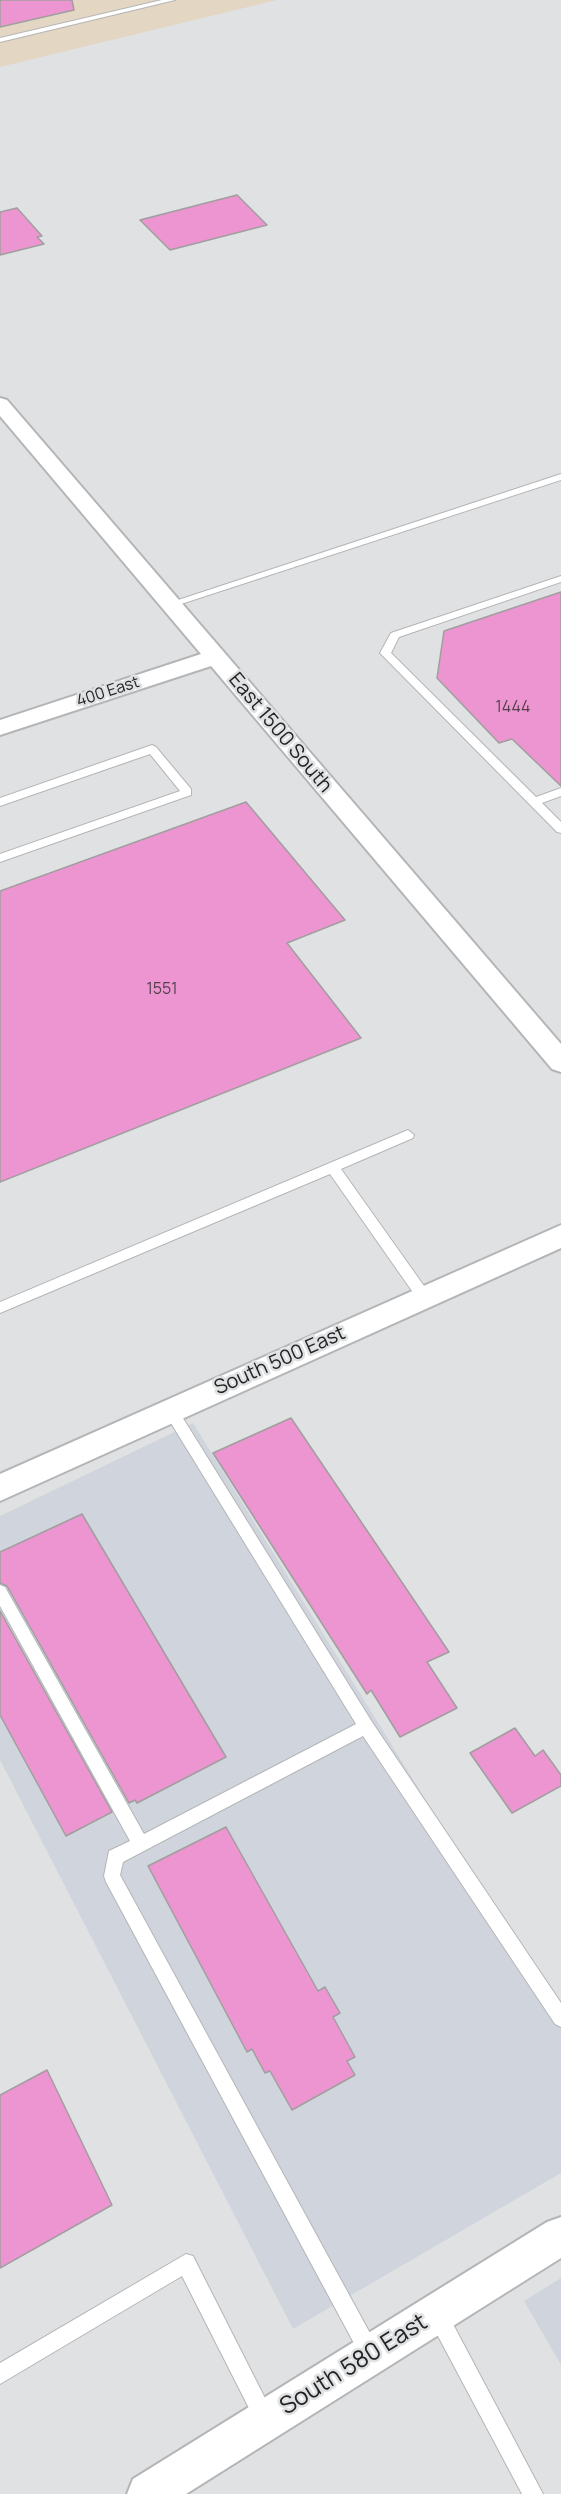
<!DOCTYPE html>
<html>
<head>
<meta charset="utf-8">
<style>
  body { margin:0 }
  canvas { display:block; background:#e0e1e3 }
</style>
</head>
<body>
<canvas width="561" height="2494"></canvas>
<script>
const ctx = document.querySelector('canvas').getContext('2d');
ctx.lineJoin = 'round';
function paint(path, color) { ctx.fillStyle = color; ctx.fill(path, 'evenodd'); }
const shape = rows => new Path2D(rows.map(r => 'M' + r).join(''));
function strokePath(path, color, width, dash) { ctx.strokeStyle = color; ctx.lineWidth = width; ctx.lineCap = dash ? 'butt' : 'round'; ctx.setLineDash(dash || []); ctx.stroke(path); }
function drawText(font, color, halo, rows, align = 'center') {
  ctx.font = font + ' Manrope,sans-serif'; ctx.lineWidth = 5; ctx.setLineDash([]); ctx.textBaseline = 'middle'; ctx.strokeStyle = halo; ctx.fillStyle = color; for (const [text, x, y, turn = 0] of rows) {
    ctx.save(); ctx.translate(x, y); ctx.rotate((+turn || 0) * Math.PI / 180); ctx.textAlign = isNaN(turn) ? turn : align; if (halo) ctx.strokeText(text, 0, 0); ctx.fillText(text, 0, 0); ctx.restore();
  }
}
const built = shape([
  [193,1423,561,2019,561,2173,293,2329,0,1760,0,1516],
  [561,2278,561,2365,524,2301]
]);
const industrial = shape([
  [0,0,277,0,0,67]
]);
const building = shape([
  [0,0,72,0,74,10,0,27,0,0],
  [237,195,267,225,170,250,140,220,237,195],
  [17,208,42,236,37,237,44,244,0,255,0,212,17,208],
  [561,592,561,786,512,739,499,743,437,678,444,631,561,592],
  [246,802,345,920,287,943,361,1038,0,1182,0,891,246,802],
  [291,1418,449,1652,427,1662,457,1708,400,1737,371,1690,367,1694,213,1453,291,1418],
  [82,1514,226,1757,137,1803,135,1800,129,1803,7,1586,0,1583,0,1552,82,1514],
  [0,1611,112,1812,66,1836,0,1715,0,1611],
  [515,1728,535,1756,543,1750,561,1775,561,1786,512,1813,470,1753,515,1728],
  [226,1827,318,1991,325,1987,340,2013,333,2017,355,2057,347,2061,355,2075,292,2110,270,2071,265,2073,252,2049,247,2052,148,1866,226,1827],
  [47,2070,112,2205,0,2268,0,2095,47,2070]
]);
const lane = shape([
  [162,0,175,0,0,42,0,38,162,0],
  [561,474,561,480,175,606,167,606,166,604,561,474],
  [561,576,561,582,399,637,391,653,536,797,561,788,561,796,542,803,561,822,561,833,557,832,380,653,391,633,561,576],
  [152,745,156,747,191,789,191,795,0,862,0,854,180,791,150,754,0,806,0,798,152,745],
  [408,1130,414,1135,413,1138,341,1169,429,1293,431,1297,429,1301,419,1301,330,1174,0,1313,0,1302,408,1130],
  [171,1405,176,1407,372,1722,561,2003,561,2027,555,2024,363,1736,123,1862,120,1875,377,2346,379,2353,377,2360,370,2362,363,2360,106,1882,104,1876,109,1851,130,1841,0,1606,0,1585,5,1587,144,1834,356,1724,166,1415,164,1411,166,1407,171,1405],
  [186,2254,193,2256,272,2412,275,2419,272,2426,265,2429,258,2426,182,2276,0,2384,0,2363,186,2254],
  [438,2307,445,2309,543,2494,522,2494,431,2323,429,2316,431,2309,438,2307]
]);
const street = shape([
  [0,398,7,400,561,1044,561,1072,552,1069,211,666,0,735,0,720,201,654,0,416,0,398],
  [561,1225,561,1248,0,1501,0,1474,561,1225],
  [561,2217,561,2258,186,2494,127,2494,133,2479,547,2222,561,2217]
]);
const farStreetnames = [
  ["400 East",108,692,-18]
];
const numberNames = [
  ["1444",513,708],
  ["1551",162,990]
];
const streetNames = [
  ["East 1500 South",280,733,50],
  ["South 500 East",280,1361,-24]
];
const nearStreetnames = [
  ["South 580 East",354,2365,-32]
];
paint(built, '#d0d5dd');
paint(industrial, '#e3d6c2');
paint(building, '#ed95d1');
strokePath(building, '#a09e9f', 1.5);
strokePath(lane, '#b4b5b7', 2);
strokePath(street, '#b4b5b7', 4);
paint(lane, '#fff');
paint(street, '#fff');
drawText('16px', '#222323', '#e0e1e3', farStreetnames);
drawText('16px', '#55404e', null, numberNames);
drawText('20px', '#222323', '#e0e1e3', streetNames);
drawText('24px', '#222323', '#e0e1e3', nearStreetnames);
</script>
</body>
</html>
